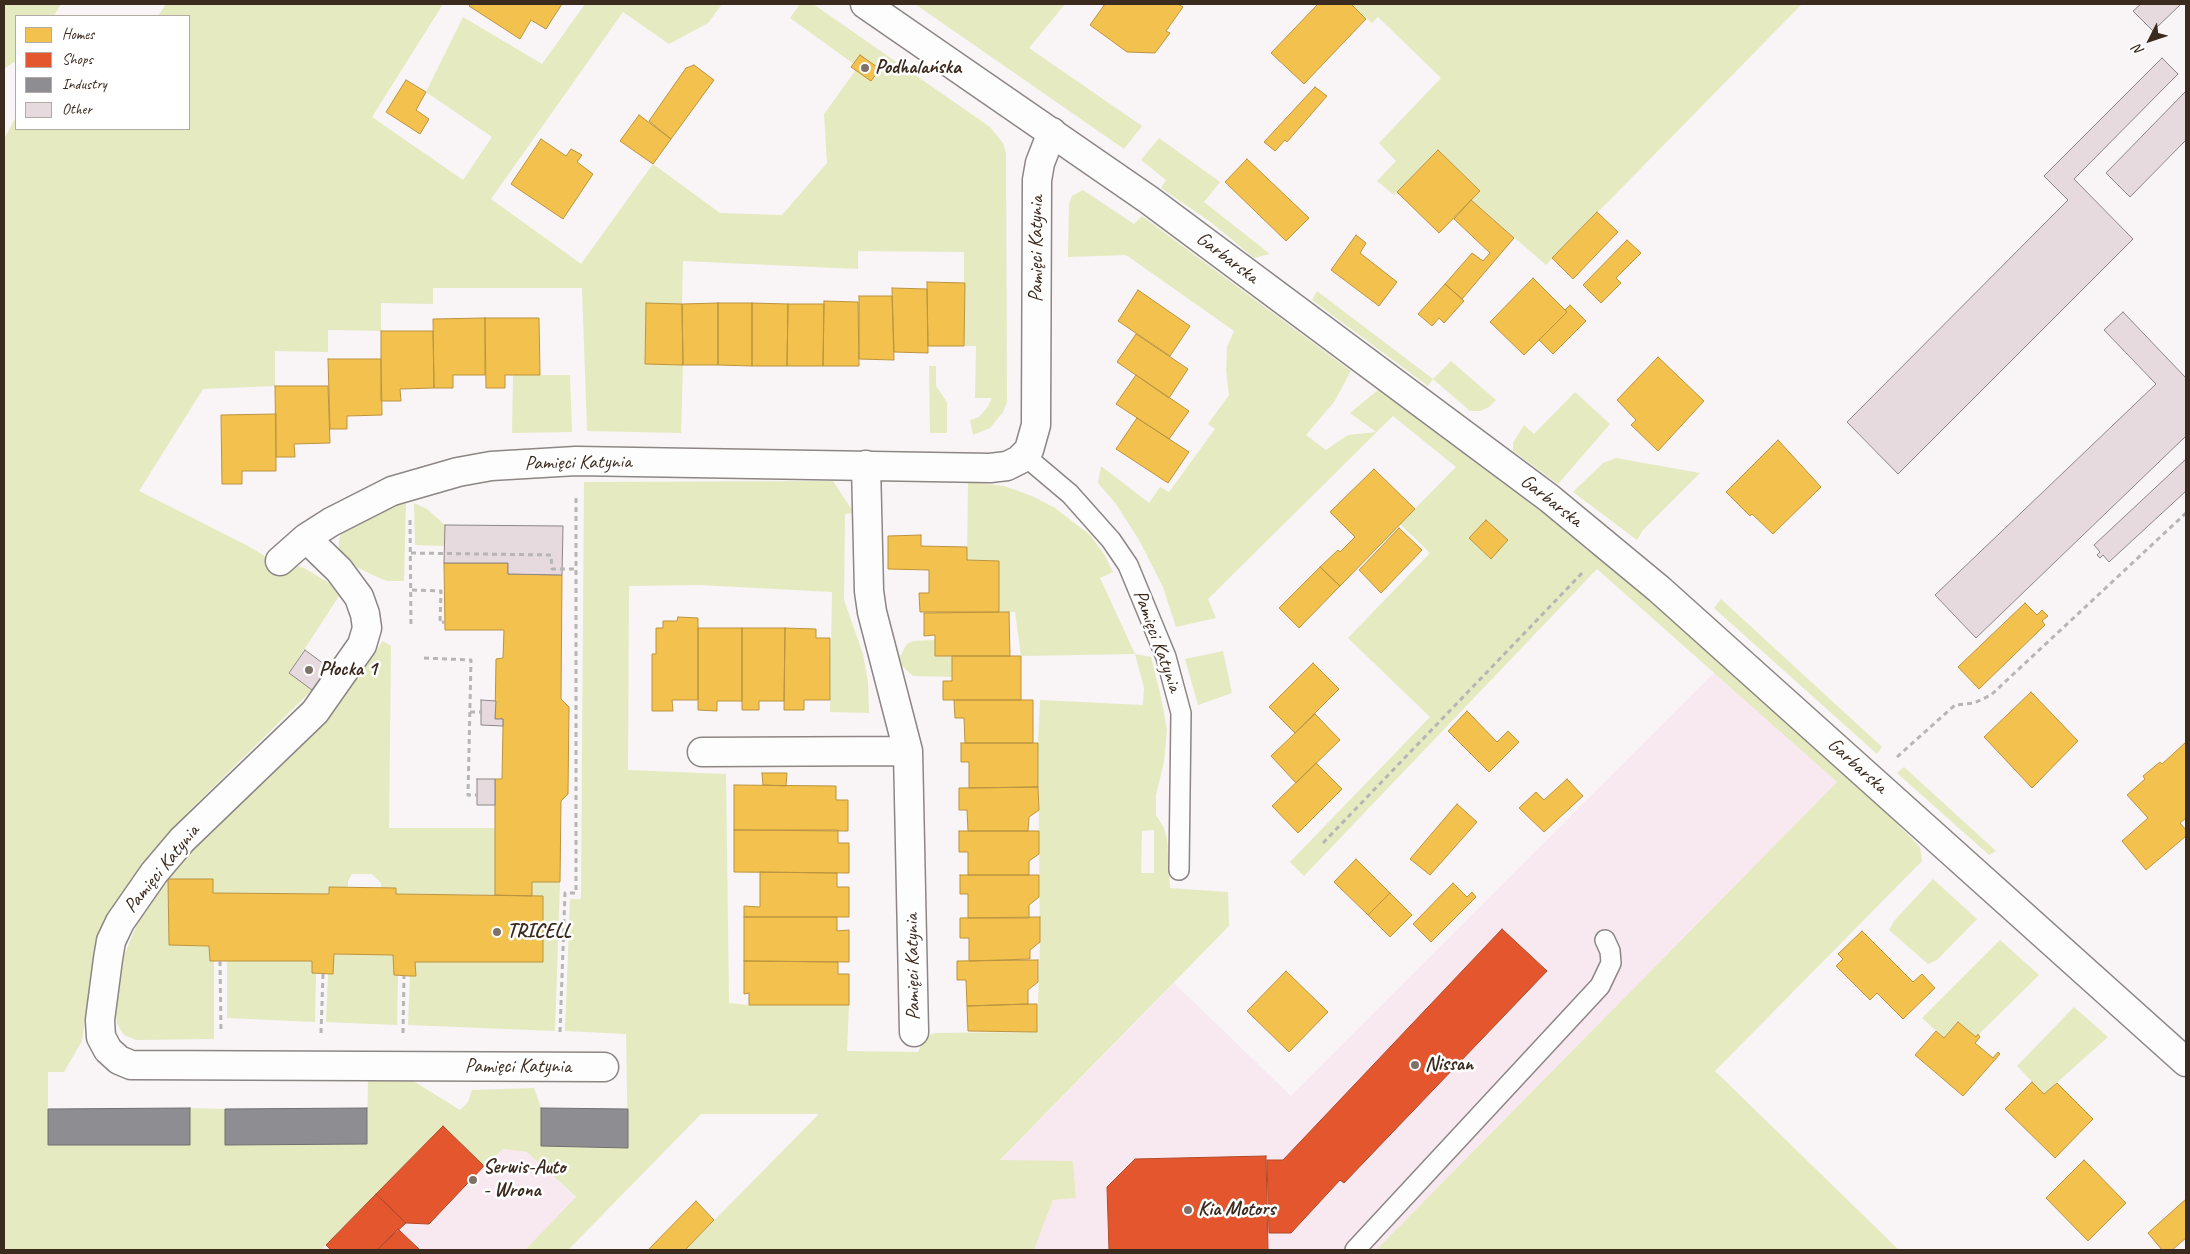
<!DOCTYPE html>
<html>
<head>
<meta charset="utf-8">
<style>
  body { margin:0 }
  #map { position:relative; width:2190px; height:1254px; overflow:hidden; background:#f9f4f6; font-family:Caveat,sans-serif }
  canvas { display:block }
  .frame { position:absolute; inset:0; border:5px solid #3b2a1e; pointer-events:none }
  .legend { position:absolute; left:15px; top:15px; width:175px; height:115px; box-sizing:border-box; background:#fff; border:1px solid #b1aaa5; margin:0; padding:6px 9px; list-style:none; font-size:15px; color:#3b2a1e }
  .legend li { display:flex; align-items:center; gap:10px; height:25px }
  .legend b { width:25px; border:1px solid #b1aaa5 }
  .north { position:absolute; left:2125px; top:15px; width:50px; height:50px; -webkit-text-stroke:4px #fff; paint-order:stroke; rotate:229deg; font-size:14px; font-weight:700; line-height:20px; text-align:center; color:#3b2a1e }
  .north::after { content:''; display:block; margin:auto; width:18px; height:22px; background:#3b2a1e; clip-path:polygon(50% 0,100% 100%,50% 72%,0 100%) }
</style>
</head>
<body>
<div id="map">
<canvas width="2190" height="1254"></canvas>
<div class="frame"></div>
<ul class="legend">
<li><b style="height:14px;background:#f2c14e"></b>Homes</li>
<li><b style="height:14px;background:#e4572e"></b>Shops</li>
<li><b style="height:14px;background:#8d8d92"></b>Industry</li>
<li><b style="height:14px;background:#e6dadf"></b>Other</li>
</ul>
<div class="north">N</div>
</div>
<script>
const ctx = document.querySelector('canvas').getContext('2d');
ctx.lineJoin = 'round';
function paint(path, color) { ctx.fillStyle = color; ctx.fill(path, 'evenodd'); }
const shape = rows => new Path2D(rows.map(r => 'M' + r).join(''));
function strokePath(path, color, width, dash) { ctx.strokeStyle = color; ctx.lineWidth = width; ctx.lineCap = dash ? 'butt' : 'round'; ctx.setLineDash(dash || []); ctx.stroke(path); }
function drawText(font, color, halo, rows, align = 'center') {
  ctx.font = font + ' Caveat,sans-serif'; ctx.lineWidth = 5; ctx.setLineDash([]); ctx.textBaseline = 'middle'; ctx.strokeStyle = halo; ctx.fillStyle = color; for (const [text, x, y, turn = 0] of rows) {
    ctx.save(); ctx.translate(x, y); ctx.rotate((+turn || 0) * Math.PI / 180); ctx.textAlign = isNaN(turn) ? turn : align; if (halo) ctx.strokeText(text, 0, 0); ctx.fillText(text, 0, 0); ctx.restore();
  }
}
const built = shape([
  [1715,672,1837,782,1376,1250,1034,1250,1053,1200,1076,1198,1073,1162,1000,1161,1174,983,1291,1096],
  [443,1126,484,1166,503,1149,527,1152,576,1198,525,1250,321,1250]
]);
const green = shape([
  [4,4,61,4,54,16,16,16,16,63,14,62,4,69],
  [166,4,443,4,372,117,463,180,492,137,426,92,463,17,542,64,585,4,722,4,708,23,669,44,623,12,491,199,581,264,653,164,720,213,782,215,827,163,824,114,858,67,790,18,800,4,813,4,990,127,1003,143,1006,154,1007,402,1003,412,990,428,973,435,970,420,979,417,987,408,992,398,975,398,976,346,964,346,964,252,858,251,858,269,683,261,682,304,646,304,645,364,683,365,681,433,587,431,582,288,433,288,433,304,381,303,381,331,328,330,328,352,275,351,275,386,203,389,139,491,248,546,282,566,294,565,304,568,329,583,339,596,289,673,312,690,187,813,163,842,101,931,94,957,82,1041,64,1072,48,1072,48,1145,190,1145,190,1108,225,1109,226,1145,367,1144,368,1078,410,1079,460,1110,468,1102,472,1090,534,1088,541,1108,541,1146,628,1147,626,1034,565,1031,570,899,581,899,584,482,833,481,854,513,845,514,844,600,863,654,868,682,869,713,830,712,832,592,700,585,629,586,628,770,726,774,729,1003,749,1005,849,1005,847,1051,918,1052,925,1037,935,1033,1037,1032,1040,942,1038,743,1040,700,1143,705,1144,688,1135,654,1021,656,1015,612,999,612,999,561,967,560,968,482,980,483,1004,486,1032,496,1055,508,1090,535,1104,554,1113,572,1100,578,1135,654,1151,657,1161,697,1167,730,1164,762,1156,795,1156,815,1164,828,1167,839,1170,888,1228,892,1229,926,1000,1160,1073,1161,1076,1198,1053,1200,1034,1250,685,1250,819,1114,701,1114,568,1250,525,1250,576,1197,527,1152,503,1149,484,1166,443,1126,321,1250,4,1250,4,139,16,117,16,129,189,129,189,16,158,16],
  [1154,830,1154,873,1141,873,1142,831],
  [915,4,1065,4,1029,48,1142,126,1124,149],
  [1351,4,1802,4,1546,265,1471,200,1480,191,1438,150,1394,195,1377,181,1396,161,1379,143,1441,78,1378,17,1372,23],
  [1159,138,1220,182,1204,202,1270,254,1254,258,1212,223,1161,188,1166,180,1141,160],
  [1083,190,1134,224,1142,216,1351,371,1334,402,1306,435,1326,450,1348,435,1376,432,1350,413,1378,390,1543,513,1588,551,1622,573,1846,772,1920,847,1922,861,1715,1071,1899,1250,1376,1250,1837,782,1597,569,1304,876,1290,862,1430,717,1348,638,1430,553,1400,524,1456,467,1393,416,1208,599,1216,618,1176,627,1163,587,1139,540,1116,504,1098,483,1101,466,1149,503,1160,487,1169,492,1215,429,1208,424,1229,395,1226,370,1227,347,1234,331,1126,255,1068,257,1069,204,1072,196],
  [1317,291,1433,379,1451,361,1496,400,1489,407,1480,411,1470,411,1433,379,1428,386,1312,300],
  [929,366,936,366,936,386,947,402,947,433,930,433],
  [513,375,570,375,572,432,512,433],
  [1575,392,1610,424,1558,484,1513,451,1513,443,1524,425,1534,434],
  [1616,458,1700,473,1643,530,1637,540,1573,492,1603,463],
  [406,501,404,581,387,581,377,577,358,568,346,558,339,548,339,540,342,531,379,511],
  [414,503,427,509,445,525,445,546,415,545],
  [1721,599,1882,747,1877,754,1714,608],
  [935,640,935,656,952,656,952,677,913,676,902,666,899,658,907,644,913,641],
  [383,641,391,646,389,828,495,828,495,895,396,894,396,888,381,888,381,883,372,874,352,874,348,881,348,887,329,894,213,893,213,879,169,879,169,945,209,946,210,961,214,961,214,1039,136,1040,124,1035,117,1024,116,1013,123,958,138,922,157,889,171,872,328,716],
  [1223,651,1232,693,1198,705,1185,659],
  [1904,767,1996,851,1989,855,1897,773],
  [1933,879,1977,919,1937,960,1928,964,1889,930,1894,921],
  [532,882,560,882,555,1031,408,1025,410,976,415,962,542,962,543,896,532,896],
  [2000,940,2039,975,1976,1037,1958,1022,1944,1038,1922,1018],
  [334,954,393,955,394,975,398,975,397,1025,326,1022,328,974],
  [232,960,312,961,312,973,316,973,315,1022,227,1018,227,961],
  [2074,1007,2108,1037,2044,1094,2017,1066]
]);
const homes = shape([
  [470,4,562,4,546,29,531,20,520,39,469,6,470,4],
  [1105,4,1178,4,1183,7,1166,31,1170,33,1155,53,1127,52,1090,25,1105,4],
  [1318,4,1351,4,1366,19,1304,84,1271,53,1318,4],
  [860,55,880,69,871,81,851,67,860,55],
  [694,65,714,80,671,139,649,121,686,68,694,65],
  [406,80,426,92,416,110,429,119,420,134,386,112,406,80],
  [1315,87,1327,96,1287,142,1285,140,1275,151,1264,142,1315,87],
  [639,115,671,139,653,164,620,141,639,115],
  [541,139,566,156,571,149,582,155,577,162,593,174,563,219,511,184,541,139],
  [1438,150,1480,191,1439,233,1397,192,1438,150],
  [1247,159,1309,218,1286,241,1225,182,1247,159],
  [1471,200,1514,238,1462,299,1445,284,1472,253,1483,261,1490,253,1454,219,1471,200],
  [1597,212,1618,232,1573,279,1552,258,1597,212],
  [1356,235,1366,243,1360,253,1397,282,1379,306,1331,270,1356,235],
  [1627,240,1641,253,1616,278,1621,283,1601,303,1583,285,1627,240],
  [1533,278,1567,312,1524,355,1490,322,1533,278],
  [927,282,965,283,964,346,928,346,927,282],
  [1445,284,1464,301,1444,323,1439,318,1432,326,1418,314,1445,284],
  [892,288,927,289,928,353,894,352,892,288],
  [1138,290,1190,326,1170,356,1118,321,1138,290],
  [859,296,892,296,894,360,859,359,859,296],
  [824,301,858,302,859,366,823,366,824,301],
  [646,303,682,304,683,365,645,364,646,303],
  [718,303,718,365,683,365,682,304,718,303],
  [718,303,752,303,752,366,718,365,718,303],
  [752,303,788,304,787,366,752,366,752,303],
  [788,304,824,304,823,366,787,366,788,304],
  [1570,305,1586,321,1553,354,1539,340,1567,312,1565,310,1570,305],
  [485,318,485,375,453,375,453,388,434,388,433,319,485,318],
  [485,318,539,318,540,375,505,375,505,388,486,388,485,318],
  [381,331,433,331,434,388,400,389,401,401,381,401,381,331],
  [1136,334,1188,369,1169,398,1117,362,1136,334],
  [1658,357,1704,401,1658,451,1631,425,1636,420,1617,400,1658,357],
  [328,359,381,359,382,415,347,416,347,429,330,429,328,359],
  [1136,375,1189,411,1169,439,1116,404,1136,375],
  [275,386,328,386,330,443,294,444,295,457,276,457,275,386],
  [276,414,276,471,242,471,242,484,222,484,221,415,276,414],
  [1137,418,1189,452,1168,483,1116,449,1137,418],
  [1778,440,1821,487,1773,534,1752,514,1750,516,1726,492,1778,440],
  [1374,469,1415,509,1340,586,1320,567,1338,550,1340,552,1355,537,1330,512,1374,469],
  [1486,520,1508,540,1491,559,1469,538,1486,520],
  [1399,528,1422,550,1381,593,1359,570,1399,528],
  [921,535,921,546,967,547,967,560,999,561,999,612,920,612,919,593,929,593,929,570,888,569,888,536,921,535],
  [444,563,508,563,508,574,562,575,561,699,569,707,568,794,561,801,560,882,532,882,532,896,495,895,495,779,502,779,503,726,503,719,495,719,496,659,503,658,504,630,445,630,444,563],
  [1320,567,1340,586,1299,628,1279,608,1320,567],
  [2025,603,2037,615,2042,610,2048,616,2042,621,2045,625,1979,689,1958,667,2025,603],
  [1009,612,1010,656,935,656,935,635,924,636,924,613,1009,612],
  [678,617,698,618,698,700,672,700,673,711,652,711,652,654,656,654,656,628,663,628,663,621,677,621,678,617],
  [698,628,742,628,742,701,717,701,717,711,698,710,698,628],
  [742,628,785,628,784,701,759,701,759,710,742,710,742,628],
  [785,628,816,629,816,638,830,638,830,700,804,700,804,710,784,710,785,628],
  [952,656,1021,656,1021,700,943,700,943,681,952,681,952,656],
  [1313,663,1339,689,1295,733,1269,707,1313,663],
  [2031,692,2078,741,2032,788,1984,737,2031,692],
  [954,700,1033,700,1033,743,965,743,964,718,955,718,954,700],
  [1467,711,1497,742,1508,731,1519,742,1489,772,1448,731,1467,711],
  [1315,714,1340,740,1296,783,1271,756,1315,714],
  [2186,742,2186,818,2180,823,2186,830,2186,836,2146,870,2122,841,2148,818,2127,795,2145,779,2143,776,2160,762,2162,764,2186,742],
  [961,743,1038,743,1038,787,969,788,969,762,961,762,961,743],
  [1316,763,1342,789,1298,833,1272,806,1316,763],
  [762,773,787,773,786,786,763,785,762,773],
  [1567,779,1583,796,1544,832,1519,808,1536,792,1544,800,1567,779],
  [734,785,836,786,836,800,848,800,848,831,734,830,734,785],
  [1038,787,1039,810,1029,817,1028,831,968,831,967,810,959,810,959,788,1038,787],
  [1457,804,1477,822,1430,875,1410,859,1457,804],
  [734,830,838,830,838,843,849,843,849,873,734,872,734,830],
  [959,831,1039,831,1039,854,1029,861,1029,875,968,875,968,852,959,852,959,831],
  [1356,859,1390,893,1368,915,1334,882,1356,859],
  [760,872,837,873,837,887,849,887,849,917,744,917,744,906,760,907,760,872],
  [960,875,1039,875,1039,897,1029,905,1029,918,968,918,968,894,960,894,960,875],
  [168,879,213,879,213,893,329,894,329,887,396,888,396,894,543,896,543,962,415,962,416,976,410,976,394,975,393,955,334,954,333,974,312,973,312,961,210,961,209,946,169,945,168,879],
  [1453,883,1467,897,1472,892,1476,897,1431,942,1413,924,1453,883],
  [1390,893,1412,915,1390,937,1368,915,1390,893],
  [744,917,837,917,837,931,849,930,849,962,744,961,744,917],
  [1040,917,1040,942,1030,950,1030,959,969,961,969,938,960,938,960,918,1040,917],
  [1862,931,1913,982,1922,974,1935,988,1903,1019,1877,993,1870,1000,1836,966,1843,959,1838,954,1862,931],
  [1038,960,1038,982,1028,990,1028,1004,967,1006,966,980,957,980,957,961,1038,960],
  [744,961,838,962,838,974,849,974,849,1005,749,1005,749,993,744,994,744,961],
  [1286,971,1328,1012,1289,1052,1247,1011,1286,971],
  [1028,1004,1037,1004,1037,1032,968,1031,967,1006,1028,1004],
  [1958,1022,1976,1037,1978,1034,1980,1037,1975,1043,1993,1058,1998,1052,2000,1054,1963,1096,1915,1055,1936,1031,1944,1038,1958,1022],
  [2032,1082,2044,1094,2057,1083,2093,1119,2055,1158,2005,1109,2032,1082],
  [2084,1160,2126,1203,2088,1241,2046,1198,2084,1160],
  [2186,1199,2186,1238,2172,1250,2162,1250,2148,1233,2186,1199],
  [696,1201,714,1220,685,1250,648,1250,696,1201]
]);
const shops = shape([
  [1502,929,1547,971,1344,1183,1340,1180,1291,1233,1269,1233,1267,1160,1283,1160,1502,929],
  [443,1126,484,1166,429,1224,406,1223,376,1194,443,1126],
  [1266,1156,1268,1250,1109,1250,1107,1187,1135,1159,1266,1156],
  [376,1194,406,1223,377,1250,331,1250,326,1245,376,1194],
  [398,1229,399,1230,420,1250,377,1250,398,1229]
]);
const industry = shape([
  [190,1108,190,1145,48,1145,48,1109,190,1108],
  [367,1108,367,1144,225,1145,225,1109,367,1108],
  [541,1108,628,1109,628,1148,541,1146,541,1108]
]);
const building = shape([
  [2141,4,2181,4,2153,31,2133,11,2141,4],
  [2162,58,2178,74,2074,179,2133,239,1898,474,1847,422,2068,200,2044,176,2162,58],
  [2186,91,2186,140,2130,197,2106,173,2186,91],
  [2123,312,2186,378,2186,436,1976,638,1935,595,2156,384,2104,330,2123,312],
  [2186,459,2186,491,2109,562,2103,555,2100,558,2097,555,2100,552,2094,545,2186,459],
  [445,525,563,526,562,575,508,574,508,563,444,563,445,525],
  [305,650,328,667,312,690,289,673,305,650],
  [481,700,496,701,495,719,503,719,503,726,481,725,481,700],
  [477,779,495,779,495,805,477,805,477,779]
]);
const path = shape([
  [410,520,411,627],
  [411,553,551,555,552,569,575,569],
  [412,590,441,591,440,623,444,622],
  [424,658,471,660,468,795,477,795],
  [470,712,481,712],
  [1897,757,1955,705,1974,703,1991,695,2186,513],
  [1323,843,1584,571],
  [220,961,221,1031],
  [560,1032,565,893,576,893,576,494],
  [321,1033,323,974],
  [403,1033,404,976]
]);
const service = shape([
  [1025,456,1070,494,1111,540,1128,565,1166,657,1181,713,1179,870],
  [1355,1250,1600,986,1611,963,1610,951,1605,940]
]);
const minor = shape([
  [865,4,1149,200,1549,498,1659,589,2186,1062],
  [866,465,869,591,872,612,908,751,914,1032],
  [306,538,339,570,359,597,365,614,367,628,362,645,315,712,182,840,154,873,120,922,111,941,108,959,100,1020,101,1037,108,1050,119,1060,131,1065,604,1067],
  [280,561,306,538,331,522,392,491,458,472,491,466,576,461,990,468,1007,466,1019,460,1029,450,1036,425,1037,180,1040,163,1052,132],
  [702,752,908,751]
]);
const markers = [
  [865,68,5,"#7e716a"],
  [309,670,5,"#7e716a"],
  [497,932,5,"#7e716a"],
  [1415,1065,5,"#7e716a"],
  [473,1180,5,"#7e716a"],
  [1188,1210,5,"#7e716a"]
];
const poiNames = [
  ["Podhalańska",875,68],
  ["Płocka 1",319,670],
  ["TRICELL",507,932],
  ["Nissan",1425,1065],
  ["Serwis-Auto",483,1168],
  ["- Wrona",483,1191],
  ["Kia Motors",1198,1210]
];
const streetNames = [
  ["Pamięci Katynia",1037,249,-90],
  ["Garbarska",1227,258,37],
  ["Pamięci Katynia",578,463,-1],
  ["Garbarska",1551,501,38],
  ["Pamięci Katynia",1157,641,70],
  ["Garbarska",1857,766,42],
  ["Pamięci Katynia",162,869,-51],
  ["Pamięci Katynia",913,967,-91],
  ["Pamięci Katynia",518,1067]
];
paint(built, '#f8e9f0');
paint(green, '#e5eac1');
paint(homes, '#f2c14e');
strokePath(homes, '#bb9440', 1);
paint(shops, '#e4572e');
strokePath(shops, '#b14a29', 1);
paint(industry, '#8d8d92');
strokePath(industry, '#746f6f', 1);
paint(building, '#e6dadf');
strokePath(building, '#8c8684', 1);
strokePath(service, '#8c8684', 22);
strokePath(minor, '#8c8684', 31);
strokePath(path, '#b8b6b5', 3, [5, 4]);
strokePath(service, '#fefdfe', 19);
strokePath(minor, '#fefdfe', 28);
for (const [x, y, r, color] of markers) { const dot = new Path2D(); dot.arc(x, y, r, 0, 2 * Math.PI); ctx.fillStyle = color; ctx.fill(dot); strokePath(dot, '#fff', 2); }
drawText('bold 20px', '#3b2a1e', '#fff', poiNames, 'left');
drawText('20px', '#3b2a1e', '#fff', streetNames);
</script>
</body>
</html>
